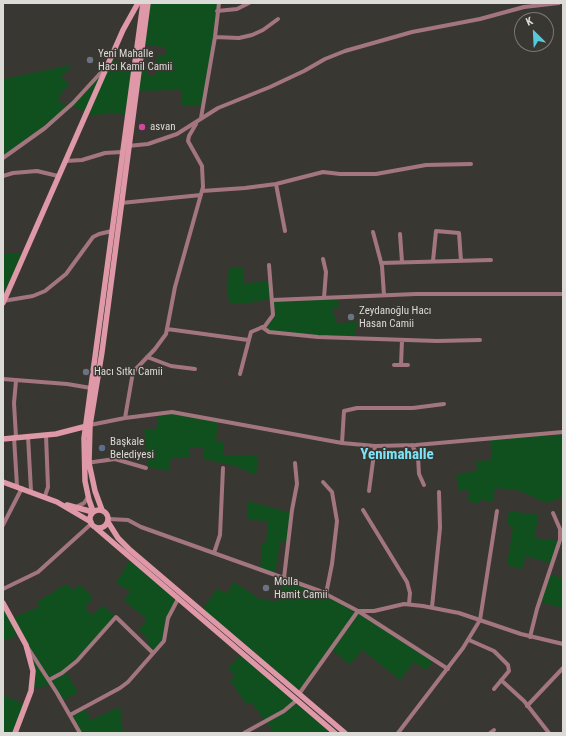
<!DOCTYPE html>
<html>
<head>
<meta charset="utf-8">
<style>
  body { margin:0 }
  #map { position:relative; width:566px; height:736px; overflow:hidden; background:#393731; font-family:"Roboto Condensed",sans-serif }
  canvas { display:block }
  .frame { position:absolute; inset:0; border:4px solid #dcdad6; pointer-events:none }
  .north { position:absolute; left:514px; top:12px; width:40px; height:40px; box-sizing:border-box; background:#393731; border:1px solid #7a7873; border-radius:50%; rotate:336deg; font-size:11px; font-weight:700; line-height:16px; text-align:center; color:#dcdad6 }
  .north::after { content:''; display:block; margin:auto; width:14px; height:18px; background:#55cadf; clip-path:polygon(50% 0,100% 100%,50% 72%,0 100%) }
</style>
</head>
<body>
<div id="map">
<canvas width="566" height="736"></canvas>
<div class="frame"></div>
<div class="north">K</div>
</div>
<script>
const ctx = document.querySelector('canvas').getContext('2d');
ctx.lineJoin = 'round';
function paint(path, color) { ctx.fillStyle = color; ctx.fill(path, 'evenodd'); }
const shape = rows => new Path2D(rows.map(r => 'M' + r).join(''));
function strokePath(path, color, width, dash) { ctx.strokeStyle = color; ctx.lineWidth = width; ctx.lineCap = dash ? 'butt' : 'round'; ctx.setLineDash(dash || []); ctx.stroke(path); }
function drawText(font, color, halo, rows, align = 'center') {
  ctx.font = font + ' "Roboto Condensed",sans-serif'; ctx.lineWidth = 3; ctx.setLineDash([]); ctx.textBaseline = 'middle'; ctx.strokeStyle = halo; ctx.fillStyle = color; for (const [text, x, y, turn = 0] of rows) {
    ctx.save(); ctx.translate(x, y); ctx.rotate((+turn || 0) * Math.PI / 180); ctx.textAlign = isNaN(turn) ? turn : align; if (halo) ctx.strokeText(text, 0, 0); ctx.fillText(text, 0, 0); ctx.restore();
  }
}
const green = shape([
  [148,3,219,3,203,105,182,105,181,90,135,91,138,69,147,70,147,75,155,75,157,56,165,56,165,47,141,45],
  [110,59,122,64,122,68,133,69,127,115,115,113,95,115,94,116,70,105],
  [72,65,61,77,69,84,61,94,58,101,69,107,55,119,3,158,3,79],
  [3,254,24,254,9,290,3,290],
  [229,267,243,268,244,283,271,281,273,298,245,304,229,303,229,298,227,297],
  [338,298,339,307,332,309,337,324,357,321,355,339,269,332,265,326,272,318,273,300],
  [172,412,218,421,216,441,224,442,224,455,258,456,256,475,235,466,204,459,203,448,189,448,189,457,171,458,169,471,148,467,144,429,156,430,159,413],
  [560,432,563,453,563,497,547,503,517,490,495,488,493,502,480,500,479,503,468,502,469,490,459,491,456,475,477,470,476,461,492,460,490,439],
  [248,501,291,513,288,543,280,542,275,575,260,570,262,543,266,543,268,521,247,520],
  [509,511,539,515,534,538,560,541,553,564,526,556,522,569,507,565,513,527,507,525],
  [131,558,178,599,172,609,166,636,153,653,145,645,149,641,139,630,147,619,124,601,130,591,116,583],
  [549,574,563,579,563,608,540,602],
  [284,578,336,599,434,660,426,670,414,662,400,680,362,650,350,665,332,650,299,694,201,611,217,589,227,593,234,582,258,598,277,602],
  [66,584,74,590,79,584,93,597,85,608,93,615,102,605,116,617,65,671,78,692,63,701,53,685,32,688,33,671,19,635,3,641,3,603,11,618,39,607,37,602],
  [242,653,335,733,274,733,251,702,247,705,230,680,235,676,228,668],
  [3,695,27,705,15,733,3,733],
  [84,707,91,720,120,707,123,733,80,733,70,715]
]);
const street = shape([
  [217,11,237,9,249,3],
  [215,37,239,38,252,35,263,30,278,19],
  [201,118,215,37,219,3],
  [128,146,148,144,177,134,218,108,270,87,304,71,325,59,345,51,412,32,480,19,524,7,559,3],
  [3,158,45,128,73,103,106,67],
  [65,161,82,160,105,153,122,152],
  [3,176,13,173,37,171,58,176],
  [276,184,285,231],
  [202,191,245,188,276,184,323,172,340,174,376,174,426,165,471,164],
  [121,203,201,195],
  [373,232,382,266,384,295],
  [400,234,402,262],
  [323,259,326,272,324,298],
  [433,261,436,231,459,233,461,261],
  [381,263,491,260],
  [273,300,416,294,561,294],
  [3,301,33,296,45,291,66,274,93,237,99,234,112,231],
  [262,327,269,332,318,337,437,341,480,340],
  [167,329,248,340],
  [147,357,171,366,195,369],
  [394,365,408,365],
  [401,365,402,340],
  [240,374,251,332,265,326,273,315,269,265],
  [3,379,67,384,91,388],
  [125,418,133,372,155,349,166,334,175,287,203,187,202,166,188,141,189,136,196,124],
  [90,425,125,418,172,412,342,443,375,446,416,445,563,432],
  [28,436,31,491],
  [14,437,17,486],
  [16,437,14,403,16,381],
  [342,443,344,411,357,408,413,408,444,404],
  [412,445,418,457,419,474,424,485],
  [86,463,115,459,146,468],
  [323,482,332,492,337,521,332,564,326,594],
  [369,491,375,446],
  [45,496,48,487,46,435],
  [76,507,84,503,88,497],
  [363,510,407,582,410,593,409,604],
  [109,519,128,520,141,527,320,591,358,611,448,669],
  [3,525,22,488],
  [214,553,220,535,223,468],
  [284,578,292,510,297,484,295,463],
  [3,589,38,572,91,524],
  [432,607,440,528,439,492],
  [530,637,537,609,560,540,560,529,553,513],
  [469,640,494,651,508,665,509,671,494,689],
  [28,648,57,693,80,733],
  [49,680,62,673,77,661,116,617,153,653],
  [501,680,524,701,549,733],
  [299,694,358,611,374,611,404,604,423,606,459,613,521,634,563,644],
  [527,706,563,668],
  [70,715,120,688,128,682,164,641,168,618,178,599],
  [244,733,284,711,297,700],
  [398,733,463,648,480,620,497,511],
  [490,733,494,730]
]);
const secondary = shape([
  [3,303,123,30,138,3],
  [3,439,56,434,87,426],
  [3,482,57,502,91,522],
  [67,505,93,512],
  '90 519a9 9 0 1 1 18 0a9 9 0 1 1-18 0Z',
  [102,510,95,491,89,463,90,425,102,352,148,3],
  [93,511,89,500,85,481,84,438,143,3],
  [108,522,118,538,129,549,345,733],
  [96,528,335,733],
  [3,603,26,645,33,671,31,691,15,733]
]);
const markers = [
  [90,60,4,"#6b7280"],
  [142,127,4,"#d1479c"],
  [351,317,4,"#6b7280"],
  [86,372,4,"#6b7280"],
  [102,448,4,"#5c6f8a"],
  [266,588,4,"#6b7280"]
];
const poiNames = [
  ["Yeni Mahalle",98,54],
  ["Hacı Kamil Camii",98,67],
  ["asvan",150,127],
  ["Zeydanoğlu Hacı",359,311],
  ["Hasan Camii",359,324],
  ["Hacı Sıtkı Camii",94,372],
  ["Başkale",110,442],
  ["Belediyesi",110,455],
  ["Molla",274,582],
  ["Hamit Camii",274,595]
];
const districtNames = [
  ["Yenimahalle",397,455]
];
paint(green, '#10501e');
strokePath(street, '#a3767f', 4);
strokePath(secondary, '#df98a7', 5.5);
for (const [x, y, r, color] of markers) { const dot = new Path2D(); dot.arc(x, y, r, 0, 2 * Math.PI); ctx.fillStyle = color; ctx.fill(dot); strokePath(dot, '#393731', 1.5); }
drawText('11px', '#dcdad6', '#393731', poiNames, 'left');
drawText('bold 15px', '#7de4f8', '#393731', districtNames);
</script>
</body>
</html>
